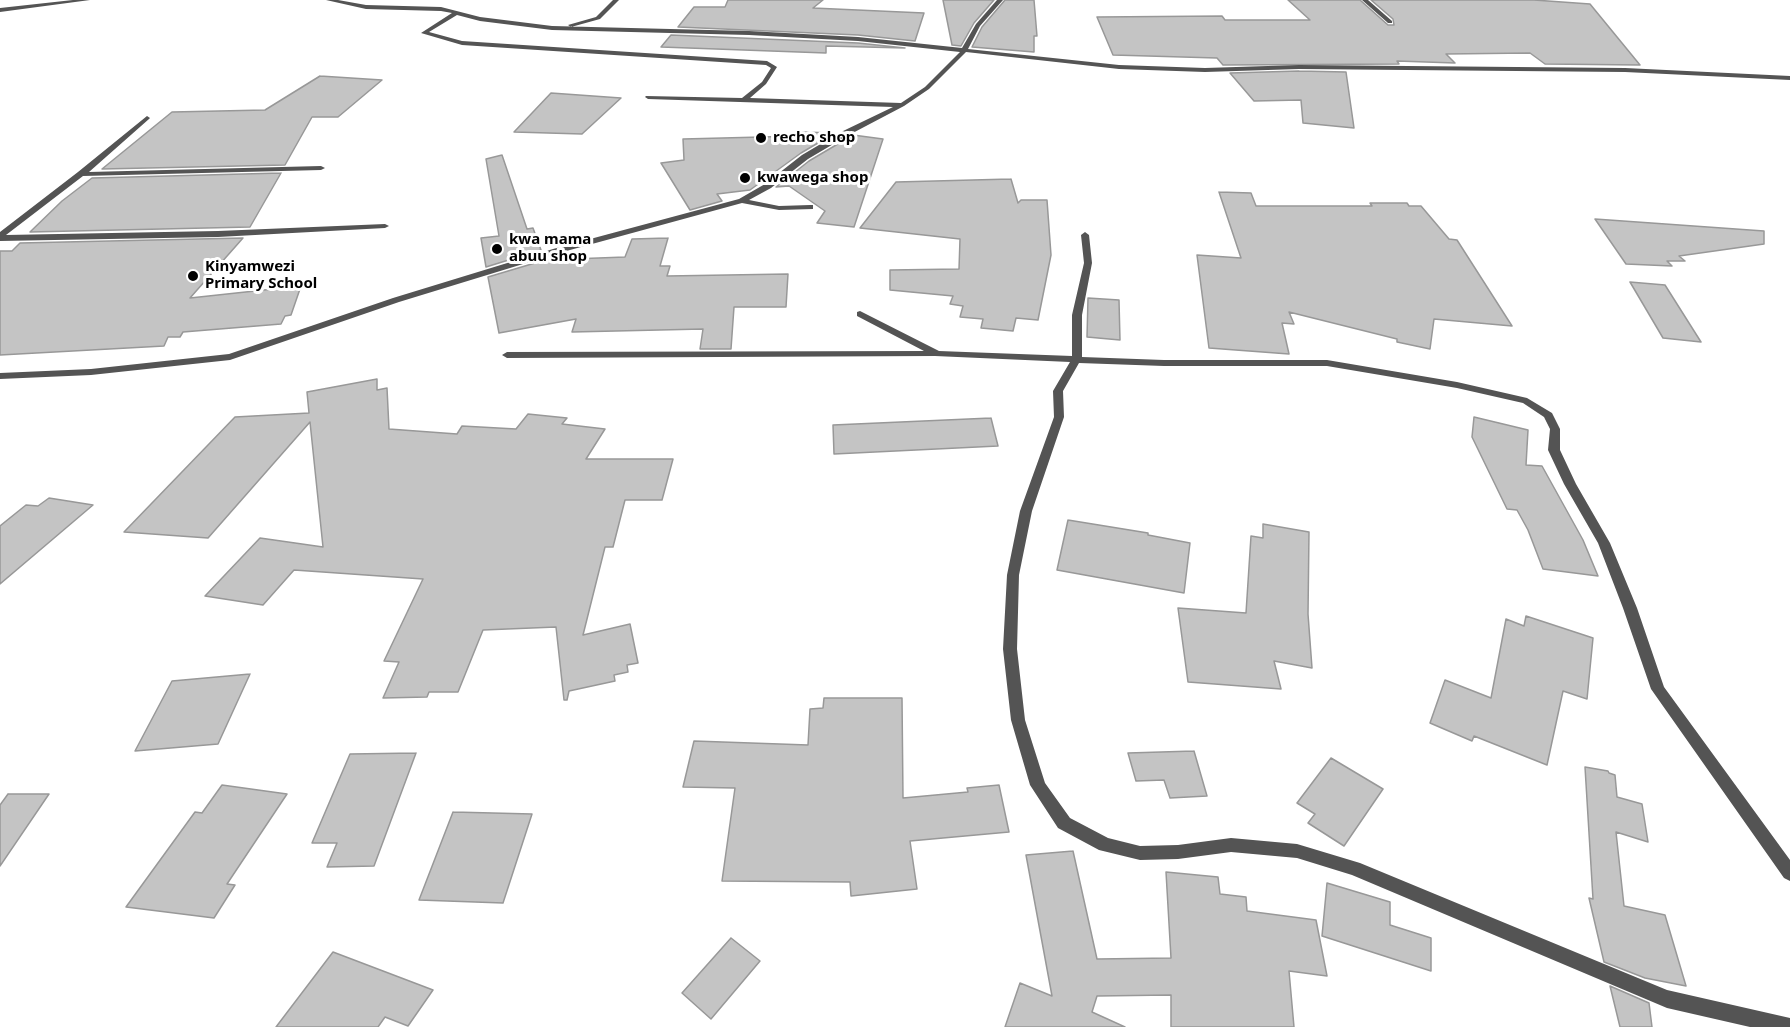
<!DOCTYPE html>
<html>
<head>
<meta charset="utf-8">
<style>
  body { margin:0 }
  canvas { display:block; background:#fff }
</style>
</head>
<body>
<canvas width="1790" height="1027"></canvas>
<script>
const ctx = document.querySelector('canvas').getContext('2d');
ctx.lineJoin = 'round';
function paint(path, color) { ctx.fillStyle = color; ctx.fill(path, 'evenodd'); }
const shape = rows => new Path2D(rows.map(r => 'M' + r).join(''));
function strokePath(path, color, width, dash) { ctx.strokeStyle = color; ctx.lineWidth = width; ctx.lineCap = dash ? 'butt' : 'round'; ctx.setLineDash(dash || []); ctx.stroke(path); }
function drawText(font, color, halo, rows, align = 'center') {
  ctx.font = font + ' "Noto Sans",sans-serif'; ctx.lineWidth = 6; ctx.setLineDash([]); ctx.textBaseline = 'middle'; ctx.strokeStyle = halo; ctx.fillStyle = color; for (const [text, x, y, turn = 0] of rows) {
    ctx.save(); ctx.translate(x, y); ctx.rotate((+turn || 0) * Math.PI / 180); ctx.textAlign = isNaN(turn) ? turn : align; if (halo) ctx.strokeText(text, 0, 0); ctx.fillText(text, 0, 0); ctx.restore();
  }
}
const building = shape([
  [728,0,823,0,813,8,924,13,915,41,858,35,678,27,694,7,725,7,728,0],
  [943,0,994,0,974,23,961,46,952,45,943,0],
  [1005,0,1034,0,1037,36,1034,36,1034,52,972,47,982,27,1005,0],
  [1288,0,1360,0,1388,25,1394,25,1393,19,1371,0,1534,0,1590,4,1640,65,1545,64,1530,53,1446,54,1455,63,1397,61,1399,64,1223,65,1217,58,1113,55,1097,17,1222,16,1225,20,1310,20,1288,0],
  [671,35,858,43,905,48,826,46,826,53,661,47,671,35],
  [1299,71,1346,72,1354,128,1303,123,1301,100,1254,101,1230,73,1299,71],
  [320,76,382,80,338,117,312,117,285,165,102,169,172,112,265,110,320,76],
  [551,93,621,98,582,134,514,132,551,93],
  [801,132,835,133,801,153,750,190,717,194,722,201,690,210,661,163,684,160,683,139,801,136,801,132],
  [853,135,883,139,854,227,817,223,825,211,789,186,776,187,809,161,853,135],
  [502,155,527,229,533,228,541,250,486,267,481,238,499,236,486,159,502,155],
  [281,173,250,227,30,232,62,201,92,178,281,173],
  [1011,179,1018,203,1021,200,1047,200,1051,255,1038,320,1016,318,1013,331,981,328,983,319,960,317,963,306,950,304,953,296,890,290,890,270,959,269,960,239,860,228,896,182,1011,179],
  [1219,192,1251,193,1256,206,1372,206,1370,203,1407,203,1409,206,1421,206,1449,239,1457,240,1512,326,1434,319,1430,349,1397,342,1397,339,1289,312,1294,324,1282,323,1289,354,1209,348,1197,255,1241,258,1219,192],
  [1595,219,1764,231,1764,244,1679,256,1685,261,1667,261,1672,266,1626,264,1595,219],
  [243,238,190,298,301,286,291,315,285,316,281,324,183,332,180,337,168,337,164,346,0,355,0,251,12,251,20,243,243,238],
  [668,238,660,266,670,266,667,276,788,274,786,307,734,307,731,349,700,349,703,329,572,332,576,319,499,333,488,277,545,260,625,257,632,239,668,238],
  [1630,282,1665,285,1701,342,1663,338,1630,282],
  [1088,298,1119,300,1120,340,1087,337,1088,298],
  [377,379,377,390,387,388,389,429,457,434,462,426,516,429,528,414,567,418,562,424,605,429,586,459,673,459,662,500,625,500,613,547,605,547,583,635,630,624,638,663,627,665,628,672,614,675,615,681,569,691,567,700,564,700,556,627,483,630,458,692,429,692,427,697,383,698,399,662,384,661,423,579,294,570,263,605,205,596,260,538,323,547,310,422,208,538,124,532,235,417,309,413,307,392,377,379],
  [1474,417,1528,430,1526,465,1542,466,1583,540,1598,576,1543,569,1528,530,1517,510,1507,509,1472,437,1474,417],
  [991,418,998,446,834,454,833,425,991,418],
  [49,498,93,505,0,584,0,526,26,505,38,506,49,498],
  [1068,520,1148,533,1148,535,1190,543,1184,593,1057,570,1068,520],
  [1263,524,1309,532,1308,614,1312,668,1274,661,1281,689,1188,682,1178,608,1246,613,1251,536,1263,538,1263,524],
  [1526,616,1593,638,1587,699,1563,691,1547,765,1474,736,1472,741,1430,723,1445,680,1491,698,1506,619,1524,626,1526,616],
  [250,674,218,744,135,751,172,681,250,674],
  [824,698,902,698,903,798,968,792,967,788,999,785,1009,832,910,841,917,889,851,896,850,882,722,881,735,788,683,787,694,741,808,745,810,709,823,708,824,698],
  [1194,751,1207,796,1170,798,1164,780,1136,781,1128,753,1194,751],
  [416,753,374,866,327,867,337,843,312,843,350,754,416,753],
  [1331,758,1383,789,1344,846,1308,823,1315,814,1297,803,1331,758],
  [1585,767,1608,771,1609,773,1615,775,1617,797,1642,804,1648,842,1616,832,1624,906,1665,915,1686,986,1645,978,1604,962,1589,898,1593,899,1585,767],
  [222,785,287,794,227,884,235,885,214,918,126,907,195,812,202,813,222,785],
  [8,794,49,794,0,866,0,805,8,794],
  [453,812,532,814,503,903,419,900,453,812],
  [1073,851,1097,959,1171,958,1166,872,1218,877,1220,894,1246,897,1247,911,1316,920,1327,976,1289,971,1294,1027,1171,1027,1171,995,1097,996,1092,1012,1125,1027,1005,1027,1020,983,1052,996,1026,855,1073,851],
  [1327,883,1390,902,1390,925,1431,938,1431,971,1322,936,1327,883],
  [731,938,760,961,711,1019,682,993,731,938],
  [333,952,433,990,408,1026,385,1017,378,1027,276,1027,333,952],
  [1610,986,1649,1003,1652,1027,1620,1027,1610,986]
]);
const minor = shape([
  [73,0,90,0,0,12,0,8,73,0],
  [326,0,338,0,366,5,441,7,480,17,552,26,749,31,858,37,962,48,976,24,997,0,1003,0,980,26,968,49,1119,65,1205,68,1299,65,1625,68,1790,76,1790,80,1625,72,1299,69,1205,72,1119,69,966,52,929,89,904,106,847,136,808,159,771,188,749,200,779,206,810,205,813,205,813,209,779,210,742,203,559,253,399,302,230,360,91,375,0,379,0,373,91,369,229,354,393,298,553,249,739,199,765,184,802,155,841,132,893,107,648,99,645,97,646,96,742,98,762,82,771,68,766,65,462,45,421,33,452,13,441,11,366,9,326,0],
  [457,15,480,21,552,30,749,35,858,41,960,52,925,87,901,103,750,98,766,84,777,67,767,61,462,41,429,32,457,15],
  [613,0,619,0,600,19,571,27,568,25,596,17,613,0],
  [1362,0,1368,0,1392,21,1392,23,1388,23,1362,0],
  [147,116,150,118,149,119,89,172,321,166,325,168,321,170,83,176,6,235,218,231,385,224,389,226,385,228,218,237,0,241,0,232,78,172,147,116],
  [1085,232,1089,235,1092,263,1082,315,1082,357,1164,360,1327,360,1457,382,1527,398,1552,413,1560,429,1560,450,1576,484,1610,543,1637,608,1664,687,1790,860,1790,881,1784,878,1651,689,1623,608,1598,543,1564,484,1548,450,1550,429,1544,417,1523,403,1457,388,1327,366,1164,366,1079,363,1063,391,1064,417,1032,511,1019,575,1017,649,1025,720,1045,783,1070,818,1108,838,1140,846,1178,845,1231,838,1297,844,1360,863,1667,990,1790,1018,1790,1027,1750,1027,1667,1008,1352,875,1297,858,1231,852,1178,859,1140,860,1099,850,1058,828,1030,785,1011,720,1003,649,1007,575,1020,511,1054,417,1053,391,1070,362,935,356,507,358,502,355,507,352,924,351,857,316,857,312,860,311,939,351,1072,356,1072,315,1084,263,1081,235,1085,232]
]);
const markers = [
  [761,138,6,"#000"],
  [745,178,6,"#000"],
  [497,249,6,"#000"],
  [193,276,6,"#000"]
];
const farPoinames = [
  ["recho shop",773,138],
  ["kwawega shop",757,178],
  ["kwa mama",509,240],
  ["abuu shop",509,257],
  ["Kinyamwezi",205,267],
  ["Primary School",205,284]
];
paint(building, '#c4c4c4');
strokePath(building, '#989898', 1.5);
paint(minor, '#545454');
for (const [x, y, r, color] of markers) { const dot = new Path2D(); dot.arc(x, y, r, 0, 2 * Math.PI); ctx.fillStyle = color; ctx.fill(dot); strokePath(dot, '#fff', 2); }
drawText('bold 15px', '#000', '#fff', farPoinames, 'left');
</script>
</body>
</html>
